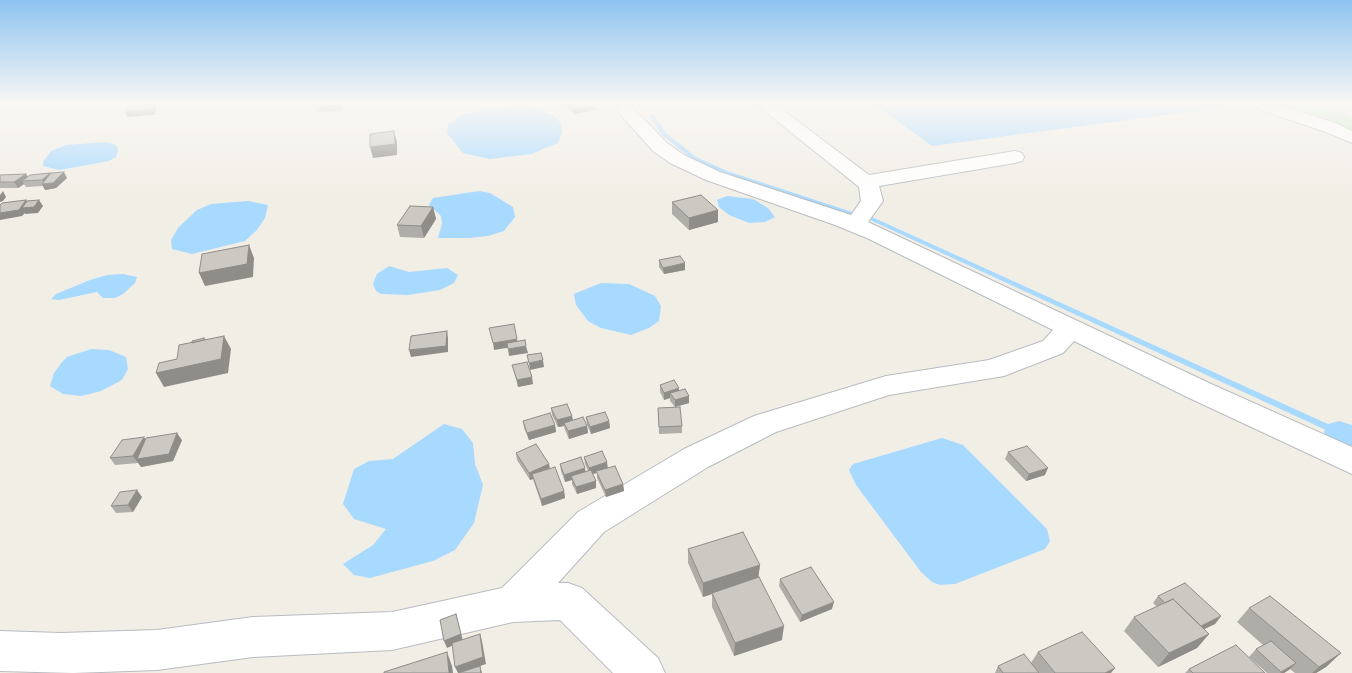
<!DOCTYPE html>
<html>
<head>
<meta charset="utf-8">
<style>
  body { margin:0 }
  canvas { display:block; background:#f1eee6 }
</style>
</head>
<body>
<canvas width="1352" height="673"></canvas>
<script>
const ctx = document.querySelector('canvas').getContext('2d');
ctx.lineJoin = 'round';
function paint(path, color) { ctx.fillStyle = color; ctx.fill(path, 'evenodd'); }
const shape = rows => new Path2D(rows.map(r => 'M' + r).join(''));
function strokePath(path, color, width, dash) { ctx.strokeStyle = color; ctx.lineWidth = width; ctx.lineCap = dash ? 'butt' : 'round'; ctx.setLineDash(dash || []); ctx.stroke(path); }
const green = shape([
  [1279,104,1322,104,1352,117,1352,130,1344,130]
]);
const water = shape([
  [874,104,1219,104,1225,107,932,146],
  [518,105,531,105,554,116,561,123,562,133,558,143,531,154,490,159,463,153,447,133,448,124,458,117,476,111],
  [107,142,116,145,118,150,116,157,109,161,59,170,43,166,43,162,51,151,66,145],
  [479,191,490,193,513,207,515,217,504,231,488,236,469,238,438,238,442,224,441,216,429,205,433,198],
  [727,196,753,199,768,208,775,217,765,222,749,223,729,215,719,207,717,200],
  [248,201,268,205,265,218,257,230,245,241,192,254,172,249,171,240,178,228,197,210,211,204],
  [389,266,409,272,447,268,458,275,454,283,440,290,408,295,381,294,376,291,373,284,377,274],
  [123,274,137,277,135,283,123,294,115,298,103,298,97,292,59,300,51,299,56,294,90,280,107,275],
  [601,283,629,284,655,296,661,306,659,321,649,328,631,335,601,328,588,321,576,305,574,294],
  [91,349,109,350,126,357,128,369,122,380,101,391,81,396,63,394,50,386,54,373,62,362,67,357],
  [444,424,462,429,473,443,475,464,483,485,474,523,455,550,433,561,370,578,354,575,343,564,373,545,386,529,354,519,343,504,354,469,369,461,393,459],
  [942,438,963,445,1047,529,1050,541,1045,549,955,584,940,585,932,582,921,572,856,485,849,470,853,464]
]);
const stream = shape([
  [636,104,641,104,648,111,644,112,636,104],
  [650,115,654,115,666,133,696,157,727,171,855,213,854,214,850,214,723,173,692,159,662,135,650,116,650,115],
  [872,217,1352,435,1352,442,870,220,870,218,872,217]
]);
const canal = shape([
  [1339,421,1352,425,1352,449,1328,440,1324,432,1328,424,1339,421]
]);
const minor = shape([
  [611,104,629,104,667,143,684,155,720,172,851,215,861,201,859,187,756,104,775,104,869,175,1015,151,1022,153,1024,157,1022,161,1015,163,879,186,883,201,868,222,1209,383,1352,447,1352,474,1187,397,1074,341,1063,353,1004,376,889,395,776,432,708,467,604,532,558,583,568,583,582,588,658,658,665,673,613,673,560,620,513,622,392,650,253,657,157,670,73,673,0,671,0,631,61,633,157,630,253,617,392,612,502,588,578,512,684,449,754,416,886,376,989,360,1043,341,1053,330,869,239,835,225,706,180,670,163,653,151,611,104],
  [1250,104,1276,104,1338,124,1352,131,1352,143,1326,132,1252,107,1250,104]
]);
const wall = shape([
  [317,104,343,104,340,111,317,112,315,107],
  [566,104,595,104,596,110,574,114,566,106],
  [50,173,50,174,67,178,56,188,45,190,43,186,26,187,24,184,18,188,0,188,0,175,26,174,28,177],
  [672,202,718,222,689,230,672,214],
  [433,207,436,219,424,238,400,237,397,225],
  [659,260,685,263,685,270,664,274,659,267],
  [512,365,533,384,518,387,514,372],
  [660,385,679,391,689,396,689,403,675,407,670,401,670,398,664,400,660,392],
  [551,408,572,416,573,420,587,426,588,433,569,439,565,430,564,426,558,427,552,415],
  [658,408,682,426,682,433,659,434],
  [586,417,609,421,610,428,591,434,587,425],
  [523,421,555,425,556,432,529,440,524,428],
  [145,439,182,440,173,461,141,467,138,462,138,463,115,465,110,458],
  [1008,452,1045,475,1026,481,1005,459],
  [516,453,549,464,550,469,564,491,565,498,542,506,533,479,530,480,517,460],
  [584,457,608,468,623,484,624,491,606,497,597,478,597,473,592,474,596,481,596,488,577,494,572,484,572,480,565,482,561,471,560,464,586,472,588,471,585,464],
  [142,497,133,512,116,513,111,506],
  [688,549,760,565,758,578,782,640,734,656,712,607,712,594,703,597,688,563],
  [780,579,832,609,800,622,779,586],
  [1158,596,1221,616,1215,624,1204,629,1209,634,1197,648,1158,667,1124,631,1134,617,1157,607,1153,603],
  [1249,608,1341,653,1326,667,1316,673,1295,673,1290,669,1284,673,1267,673,1249,657,1256,649,1263,645,1237,622],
  [1038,652,1111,673,995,673,998,666,1031,663],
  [1189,669,1265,673,1185,673]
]);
const shadedWall = shape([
  [155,104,157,109,154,115,127,117,125,112],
  [339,104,343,104,340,111,338,106],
  [596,105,596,110,574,114,573,109],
  [394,131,397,142,397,155,373,158,370,147],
  [64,172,67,178,56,188,45,190,42,184,44,184,42,180,50,173,53,179],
  [26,174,30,180,22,181,24,184,18,188,14,182],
  [3,191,6,197,3,201,0,202,0,195],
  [26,200,30,206,39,200,43,206,38,213,25,214,25,213,22,216,0,220,0,213],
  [433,207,436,219,424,238,421,226],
  [718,210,718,222,689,230,689,218],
  [249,245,254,258,253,277,205,286,199,273],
  [685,263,685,270,664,274,663,268],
  [447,331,448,338,448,352,411,357,409,350],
  [224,336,231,349,228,373,164,387,156,373,204,343,204,338,208,345],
  [517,339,518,346,494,350,493,343],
  [526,346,528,353,509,356,508,349],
  [543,360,544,367,530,370,529,363],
  [532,377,533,384,518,387,517,380],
  [679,388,679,395,670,393,670,398,664,400,664,393],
  [689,396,689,403,675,407,675,400],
  [572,416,573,423,564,423,564,426,558,427,557,420],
  [609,421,610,428,591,434,590,427],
  [555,425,556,432,529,440,527,433],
  [587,426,588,433,569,439,568,431],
  [177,433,182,440,173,461,141,467,133,456,144,437,149,445],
  [607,462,608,469,590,475,589,468],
  [549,464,550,471,532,474,533,479,530,480,529,473],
  [585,468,586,475,571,476,572,480,565,482,564,475],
  [1048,468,1045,475,1026,481,1029,474],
  [596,481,596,488,577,494,576,487],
  [623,484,624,491,606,497,605,490],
  [137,490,142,497,133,512,128,505],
  [564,491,565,498,542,506,541,499],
  [760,565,758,579,703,597,703,583],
  [834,602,832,609,800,622,802,615],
  [456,614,463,641,447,648,444,641],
  [1221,616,1215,624,1188,637,1194,630],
  [784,626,782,640,734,656,735,643],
  [480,634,482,641,486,664,480,666,482,673,458,673,455,667],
  [1209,634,1197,648,1158,667,1169,653],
  [447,652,452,666,453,673,449,673],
  [1341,653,1326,667,1316,673,1312,673,1319,667],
  [1296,663,1289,670,1284,673,1280,673],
  [1115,668,1111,673,1105,673]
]);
const building = shape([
  [149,104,155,104,151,109,125,112,129,106,149,104],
  [317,104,339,104,338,106,315,107,317,104],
  [569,104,595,104,596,105,573,109,569,104],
  [394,131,395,144,370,147,370,134,394,131],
  [64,172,53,183,42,184,51,173,64,172],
  [50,173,42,180,22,181,30,175,50,173],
  [26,174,14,182,0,182,0,175,26,174],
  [701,195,718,210,689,218,672,202,701,195],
  [26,200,19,210,0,213,0,205,2,203,26,200],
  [39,200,34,207,22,208,27,201,39,200],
  [410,206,433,207,421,226,397,225,410,206],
  [249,245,247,264,199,273,202,254,249,245],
  [680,256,685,263,663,268,659,260,680,256],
  [514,324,517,339,493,343,489,328,514,324],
  [447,331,446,346,409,350,411,336,447,331],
  [224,336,221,359,156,373,159,363,177,359,179,345,224,336],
  [204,338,204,340,192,343,192,341,204,338],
  [525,340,526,346,508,349,507,343,525,340],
  [541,353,543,360,529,363,527,355,541,353],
  [527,362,532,377,517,380,512,365,527,362],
  [674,380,679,388,664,393,660,385,674,380],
  [685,389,689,396,675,400,670,393,685,389],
  [567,404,572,416,557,420,551,408,567,404],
  [680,407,682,426,659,427,658,408,680,407],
  [605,412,609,421,590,427,586,417,605,412],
  [550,413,555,425,527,433,523,421,550,413],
  [583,417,587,426,568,431,564,423,583,417],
  [177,433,169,454,137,459,146,438,177,433],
  [144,437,133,456,110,458,122,440,144,437],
  [536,444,549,464,529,473,516,453,536,444],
  [1027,446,1048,468,1029,474,1008,452,1027,446],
  [602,451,607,462,589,468,584,457,602,451],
  [581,457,585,468,564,475,560,464,581,457],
  [615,466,623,484,605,490,596,471,615,466],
  [555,467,564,491,541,499,532,474,555,467],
  [591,470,596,481,576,487,571,476,591,470],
  [137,490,128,505,111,506,120,492,137,490],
  [743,532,760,565,703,583,688,549,743,532],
  [811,567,834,602,802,615,780,579,811,567],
  [759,577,784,626,735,643,712,593,759,577],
  [1185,583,1221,616,1201,626,1173,599,1165,603,1158,596,1185,583],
  [1270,596,1341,653,1319,667,1249,608,1270,596],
  [1173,599,1209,634,1169,653,1134,617,1173,599],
  [456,614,461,634,444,641,440,620,456,614],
  [1082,632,1115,668,1105,673,1055,673,1038,652,1082,632],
  [480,634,483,657,455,667,452,643,480,634],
  [1271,641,1296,663,1281,672,1256,649,1271,641],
  [1236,645,1265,673,1193,673,1189,669,1236,645],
  [447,652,449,673,384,673,384,672,447,652],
  [1024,654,1039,673,1003,673,998,666,1024,654],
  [480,666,481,673,458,673,480,666]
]);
paint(green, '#c2e9c1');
paint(water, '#a8d9ff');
paint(stream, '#a8d9ff');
paint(canal, '#a8d9ff');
strokePath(minor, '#b8bcc0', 2);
paint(minor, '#fff');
paint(wall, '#afada8');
paint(shadedWall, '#8f8d88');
paint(building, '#ccc9c3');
strokePath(building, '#8f8d88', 1);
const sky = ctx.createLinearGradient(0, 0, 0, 199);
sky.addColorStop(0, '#8ec3f1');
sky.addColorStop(0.52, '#f9f7f4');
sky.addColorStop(1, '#f9f7f400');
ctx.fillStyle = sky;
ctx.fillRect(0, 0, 1352, 199);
</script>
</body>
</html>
